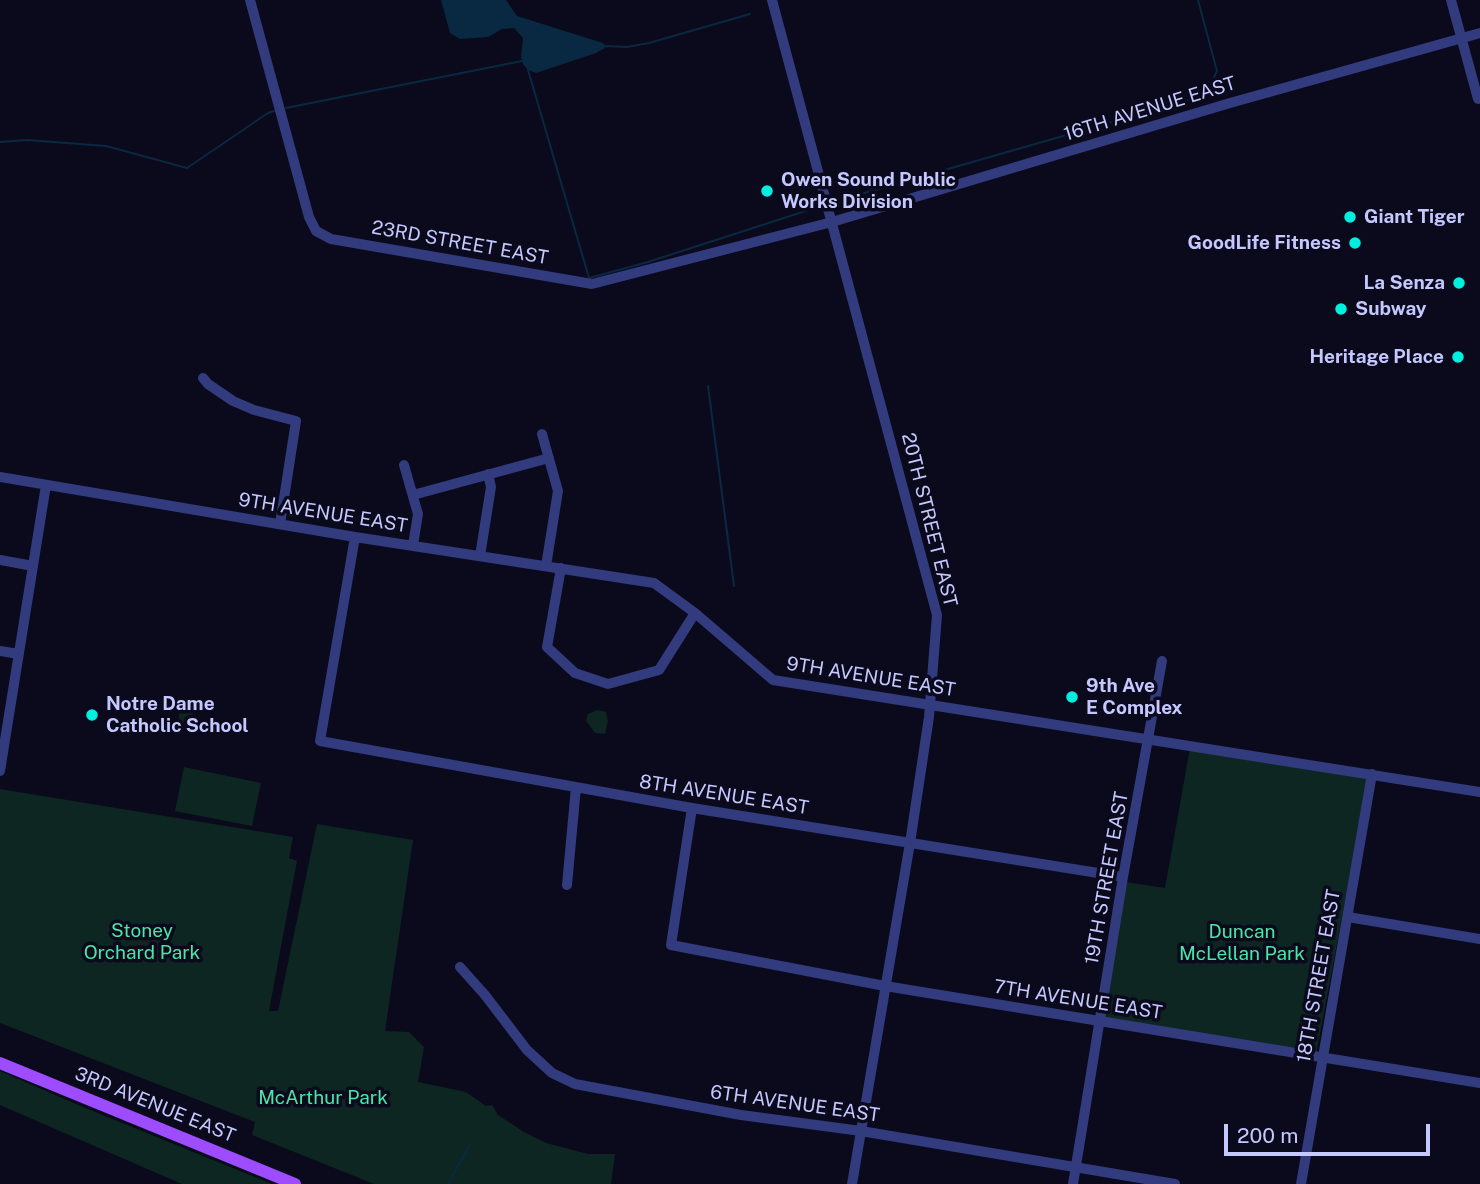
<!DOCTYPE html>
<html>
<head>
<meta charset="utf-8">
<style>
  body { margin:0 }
  #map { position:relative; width:1480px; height:1184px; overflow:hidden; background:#0a0a1c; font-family:"Public Sans",sans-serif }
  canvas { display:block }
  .scale { position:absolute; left:1224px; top:1124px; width:206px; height:32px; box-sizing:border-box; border:4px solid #c5c8ff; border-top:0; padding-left:9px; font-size:21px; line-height:24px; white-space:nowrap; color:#c5c8ff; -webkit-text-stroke:5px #0a0a1c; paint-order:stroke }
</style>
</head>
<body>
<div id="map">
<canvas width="1480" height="1184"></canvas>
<div class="scale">200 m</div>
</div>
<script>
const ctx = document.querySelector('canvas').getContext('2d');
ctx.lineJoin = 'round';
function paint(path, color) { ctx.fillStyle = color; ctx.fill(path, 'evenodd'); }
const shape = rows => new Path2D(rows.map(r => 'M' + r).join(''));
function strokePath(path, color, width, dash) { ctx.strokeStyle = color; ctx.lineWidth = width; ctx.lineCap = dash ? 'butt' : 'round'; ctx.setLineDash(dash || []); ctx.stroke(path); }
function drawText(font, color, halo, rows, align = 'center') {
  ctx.font = font + ' "Public Sans",sans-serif'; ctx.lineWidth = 7; ctx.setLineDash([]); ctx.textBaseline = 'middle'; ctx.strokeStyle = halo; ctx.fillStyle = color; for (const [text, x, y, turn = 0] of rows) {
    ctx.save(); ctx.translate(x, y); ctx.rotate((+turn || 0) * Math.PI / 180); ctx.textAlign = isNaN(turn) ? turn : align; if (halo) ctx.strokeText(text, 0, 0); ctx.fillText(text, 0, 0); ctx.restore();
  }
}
const green = shape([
  [180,707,194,709,191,724,178,722],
  [597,710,606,712,608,721,605,734,595,733,586,721,588,714],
  [1190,748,1369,776,1316,1054,1103,1018,1126,882,1165,888],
  [184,767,261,783,252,826,175,811],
  [0,789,293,837,289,858,297,861,269,1011,278,1011,317,824,413,840,385,1031,409,1032,424,1047,418,1082,466,1092,486,1106,492,1105,498,1115,524,1132,546,1143,588,1154,615,1154,611,1184,374,1184,252,1135,255,1122,0,1023],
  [0,1071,83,1107,272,1184,182,1184,0,1105]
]);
const water = shape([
  [441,0,506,0,517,16,603,43,605,48,596,53,536,73,528,70,523,64,521,57,523,38,514,28,502,29,488,37,460,39,450,33]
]);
const stream = shape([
  [604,46,627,47,649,43,750,14],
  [528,70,589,278,648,262,821,206],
  [286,108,522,61],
  [0,142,27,140,106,146,187,168,268,113,274,111],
  [833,202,1206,95,1217,71,1198,0],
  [708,386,734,586],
  [448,1184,469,1146]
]);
const minor = shape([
  [250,0,309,217,316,231,331,239,592,284,832,222,1230,103,1480,33],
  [772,0,937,615,929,717,910,843,852,1184],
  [1451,0,1478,99],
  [203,378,208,384,233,401,254,410,296,421,280,524],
  [542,434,558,491,546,566],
  [404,465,418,514,413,545],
  [0,477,355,537,654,583,695,613,773,680,1480,792],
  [413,495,549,458],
  [355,537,320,741,692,808,1123,877],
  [480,556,491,487,488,474],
  [0,560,33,566],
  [561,568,547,647,575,673,608,684,659,670,695,613],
  [0,651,19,654],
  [0,771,46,485],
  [692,808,671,945,885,986,1480,1083],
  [567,885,576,787],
  [1348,917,1480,939],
  [460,967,485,995,527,1050,552,1073,575,1084,741,1115,861,1131,1175,1184],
  [1073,1184,1123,877,1162,661],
  [1301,1184,1372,774]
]);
const major = shape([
  [0,1063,295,1184]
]);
const markers = [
  [767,191,7,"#00f0e0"],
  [1350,217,7,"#00f0e0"],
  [1355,243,7,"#00f0e0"],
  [1459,283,7,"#00f0e0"],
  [1341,309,7,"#00f0e0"],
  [1458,357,7,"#00f0e0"],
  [1072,697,7,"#00f0e0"],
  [92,715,7,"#00f0e0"]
];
const streetNames = [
  ["16TH AVENUE EAST",1150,109,-17],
  ["23RD STREET EAST",460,243,10],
  ["9TH AVENUE EAST",323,513,9],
  ["20TH STREET EAST",929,520,76],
  ["9TH AVENUE EAST",871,677,9],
  ["8TH AVENUE EAST",724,795,9],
  ["19TH STREET EAST",1107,878,-80],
  ["18TH STREET EAST",1319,976,-80],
  ["7TH AVENUE EAST",1078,1000,9],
  ["6TH AVENUE EAST",795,1104,8],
  ["3RD AVENUE EAST",155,1105,22]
];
const poiNames = [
  ["Owen Sound Public",781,180],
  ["Works Division",781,202],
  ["Giant Tiger",1364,217],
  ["GoodLife Fitness",1341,243,"right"],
  ["La Senza",1445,283,"right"],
  ["Subway",1355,309],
  ["Heritage Place",1444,357,"right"],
  ["9th Ave",1086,686],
  ["E Complex",1086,708],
  ["Notre Dame",106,704],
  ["Catholic School",106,726]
];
const parkNames = [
  ["Stoney",142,931],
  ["Orchard Park",142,953],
  ["Duncan",1242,932],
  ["McLellan Park",1242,954],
  ["McArthur Park",323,1098]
];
paint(green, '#0d2621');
paint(water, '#092841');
strokePath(stream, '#092841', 2);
strokePath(minor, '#323b7e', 10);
strokePath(major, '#9e4cff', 12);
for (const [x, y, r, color] of markers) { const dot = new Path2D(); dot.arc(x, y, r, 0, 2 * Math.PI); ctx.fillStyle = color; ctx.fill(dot); strokePath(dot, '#0a0a1c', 2.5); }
drawText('19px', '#c5c8ff', '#0a0a1c', streetNames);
drawText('bold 19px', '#c5c8ff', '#0a0a1c', poiNames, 'left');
drawText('19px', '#4be5a5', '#0a0a1c', parkNames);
</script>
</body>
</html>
